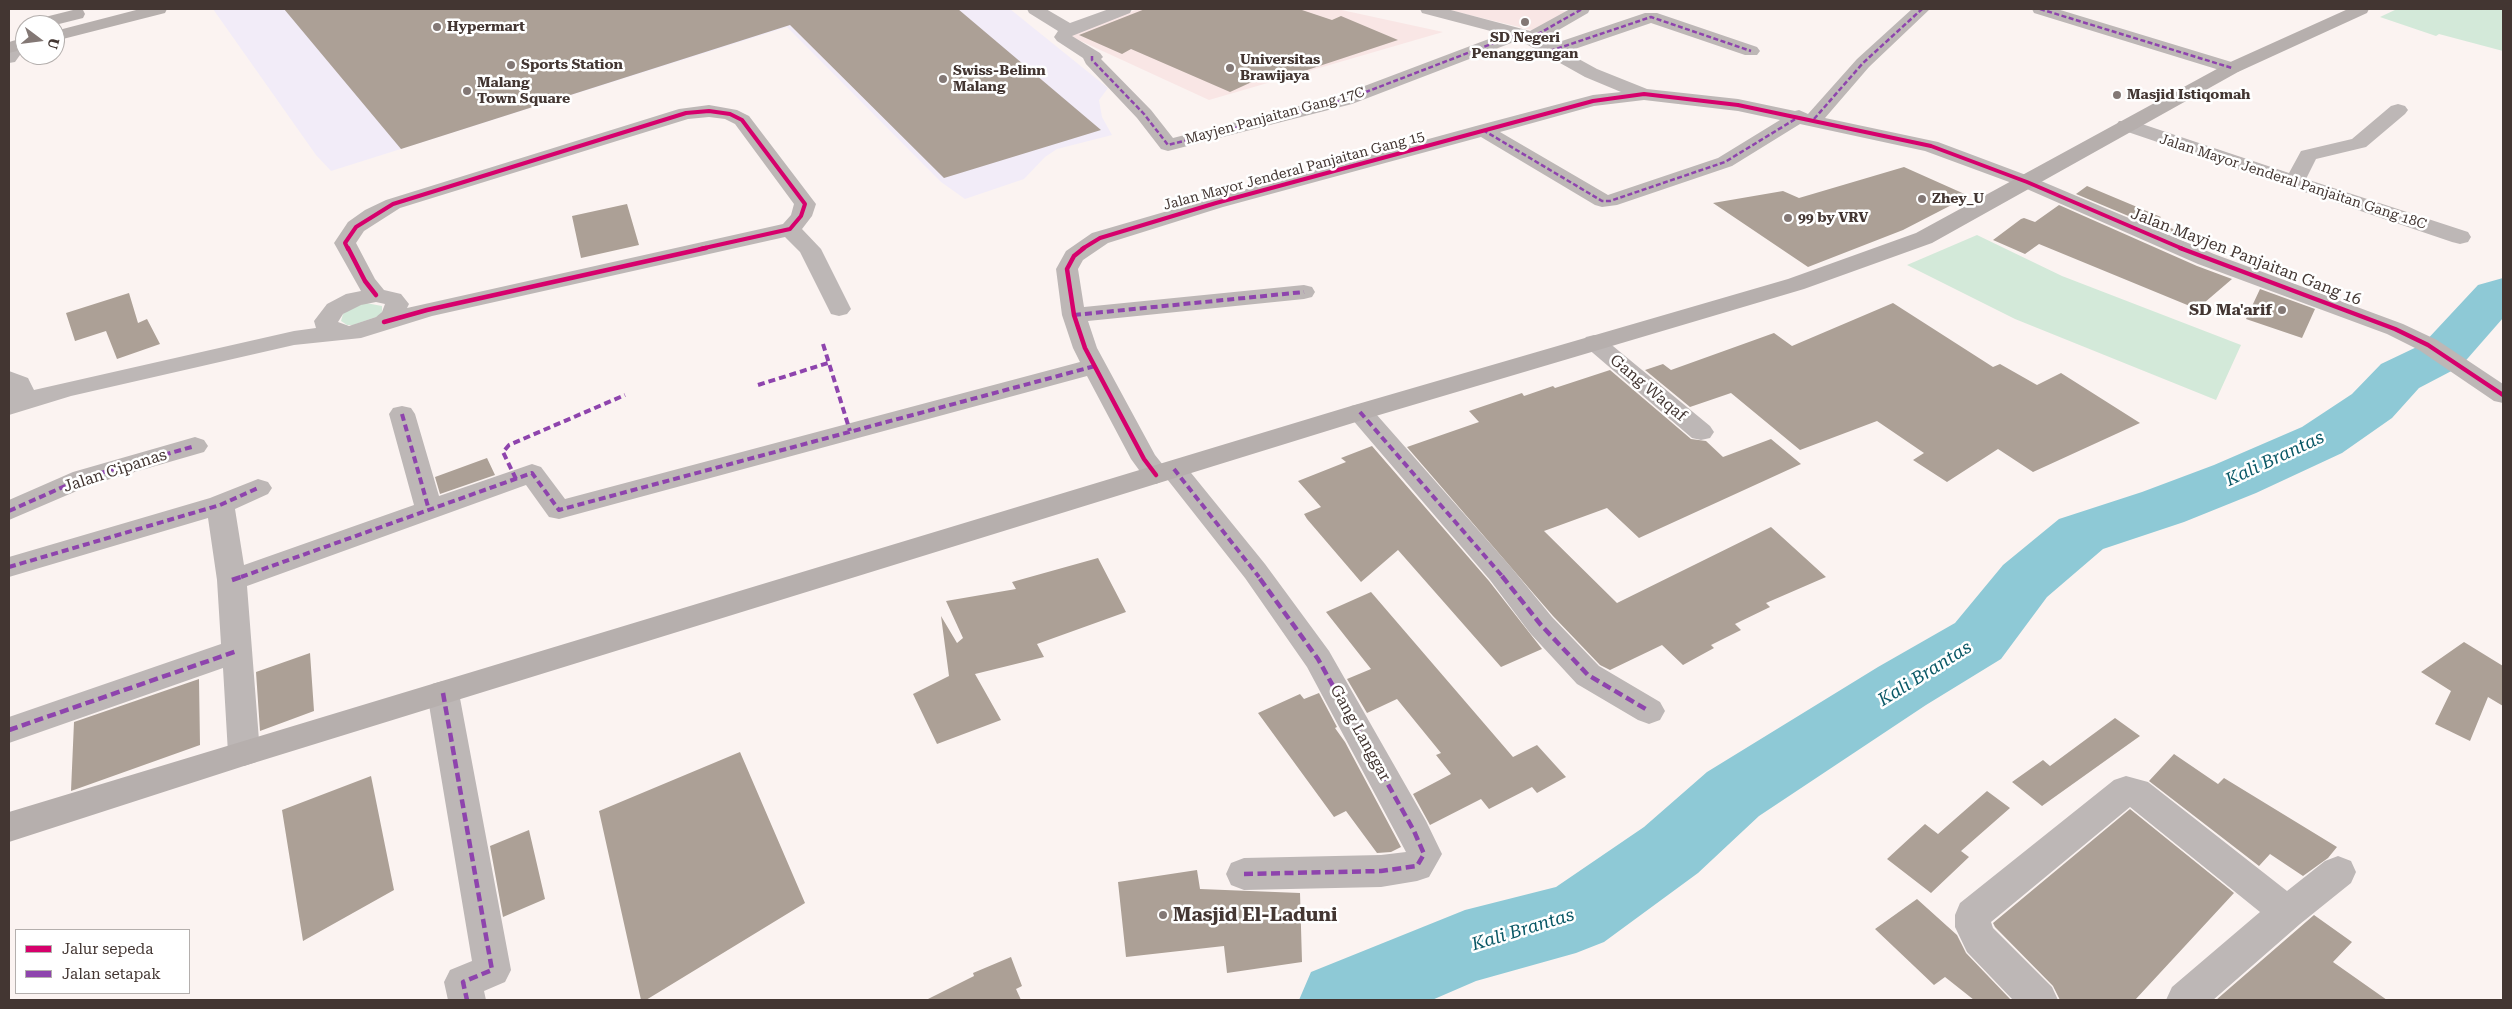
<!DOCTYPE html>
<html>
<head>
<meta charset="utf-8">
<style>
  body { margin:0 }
  #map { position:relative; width:2512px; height:1009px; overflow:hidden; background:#fbf3f1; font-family:"Roboto Serif",serif }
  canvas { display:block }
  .frame { position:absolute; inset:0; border:10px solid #433632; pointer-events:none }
  .legend { position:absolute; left:15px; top:929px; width:175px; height:65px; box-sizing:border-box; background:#fff; border:1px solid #b4afad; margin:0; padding:6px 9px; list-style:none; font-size:15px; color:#433632 }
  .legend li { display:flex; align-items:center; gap:10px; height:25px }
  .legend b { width:25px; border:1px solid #b4afad }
  .north { position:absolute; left:15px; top:15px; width:50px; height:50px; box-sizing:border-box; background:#fff; border:1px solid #b4afad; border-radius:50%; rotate:105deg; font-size:14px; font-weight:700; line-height:20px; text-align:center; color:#433632 }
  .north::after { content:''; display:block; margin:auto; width:18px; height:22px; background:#837875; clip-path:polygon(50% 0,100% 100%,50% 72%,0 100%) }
</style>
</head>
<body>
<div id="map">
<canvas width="2512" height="1009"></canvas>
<div class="frame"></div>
<ul class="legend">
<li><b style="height:6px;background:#d6006c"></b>Jalur sepeda</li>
<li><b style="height:6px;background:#8e44ad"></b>Jalan setapak</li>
</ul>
<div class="north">U</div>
</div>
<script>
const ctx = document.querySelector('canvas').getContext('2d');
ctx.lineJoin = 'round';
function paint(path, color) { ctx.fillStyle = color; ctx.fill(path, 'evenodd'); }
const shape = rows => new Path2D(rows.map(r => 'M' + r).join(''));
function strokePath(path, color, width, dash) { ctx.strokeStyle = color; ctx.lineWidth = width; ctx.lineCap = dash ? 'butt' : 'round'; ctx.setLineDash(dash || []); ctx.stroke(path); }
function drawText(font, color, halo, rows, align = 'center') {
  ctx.font = font + ' "Roboto Serif",serif'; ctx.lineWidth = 5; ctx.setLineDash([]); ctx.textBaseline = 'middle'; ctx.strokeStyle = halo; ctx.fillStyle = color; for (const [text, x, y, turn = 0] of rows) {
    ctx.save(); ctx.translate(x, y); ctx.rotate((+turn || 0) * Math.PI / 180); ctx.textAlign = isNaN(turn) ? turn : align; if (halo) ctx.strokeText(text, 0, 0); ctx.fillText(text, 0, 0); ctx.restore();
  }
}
const commercial = shape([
  [213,9,1010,9,1108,88,1099,100,1102,117,1112,135,1057,149,1045,157,1024,179,965,199,941,182,787,27,331,171,316,155]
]);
const education = shape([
  [1138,9,1337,9,1443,32,1209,100,1070,36],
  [1444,9,1552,9,1568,12,1536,31]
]);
const green = shape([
  [2397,9,2503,9,2503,51,2439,34,2436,36,2380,17],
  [1977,235,2062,276,2241,345,2216,400,2015,319,1907,265],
  [366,303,382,306,382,312,379,316,353,325,347,325,341,321,343,314,353,307]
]);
const river = shape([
  [2503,278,2503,318,2461,366,2419,388,2392,418,2342,453,2256,493,2184,522,2103,549,2047,597,2001,659,1926,705,1759,816,1698,873,1604,942,1576,953,1476,981,1432,1000,1299,1000,1311,972,1465,910,1556,887,1644,827,1707,772,1878,667,1955,623,2003,565,2059,519,2142,492,2214,465,2302,427,2352,394,2381,364,2423,344,2478,285,2503,278]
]);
const building = shape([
  [284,9,958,9,1101,130,944,178,790,25,401,149],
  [1145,9,1299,9,1332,20,1341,16,1398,40,1277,80,1267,75,1230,92,1131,49,1122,54,1079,35],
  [1904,167,1969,196,1903,230,1808,267,1713,203,1783,191,1799,198],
  [2087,186,2161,217,2155,222,2194,237,2188,241,2076,194],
  [627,204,639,245,581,258,572,216],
  [2059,205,2197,266,2232,279,2197,309,2039,244,2025,254,1993,240,2021,219,2024,218,2035,222],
  [2260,289,2315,309,2302,338,2246,319],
  [129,293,138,323,147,319,160,344,117,359,106,331,75,341,66,313],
  [1893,303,1993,367,2000,364,2037,385,2061,373,2140,423,2033,472,1998,449,1947,482,1913,460,1924,453,1877,421,1800,450,1731,393,1690,407,1645,370,1663,364,1671,370,1774,333,1792,346],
  [1610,370,1691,439,1706,441,1723,457,1771,439,1801,464,1639,538,1607,508,1544,531,1617,603,1771,527,1826,577,1766,603,1770,607,1735,624,1741,630,1711,645,1714,648,1683,665,1662,645,1610,670,1600,665,1553,616,1407,447,1479,422,1469,411,1522,393,1524,396,1553,386,1555,388],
  [1372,446,1489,581,1542,649,1501,667,1398,550,1361,582,1307,519,1304,514,1321,507,1298,481,1346,462,1341,458],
  [487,458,495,475,440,494,435,477],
  [1098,558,1126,612,1037,644,1044,657,975,674,1001,720,937,744,913,694,949,676,941,616,957,643,963,638,946,601,1016,589,1012,582],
  [1371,592,1513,757,1537,745,1566,777,1537,793,1532,787,1489,809,1481,799,1430,825,1413,794,1451,774,1436,755,1441,753,1397,699,1367,713,1347,679,1371,669,1326,612],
  [2464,642,2503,666,2503,706,2488,697,2470,741,2435,724,2451,691,2421,672],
  [310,653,314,711,260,731,256,672],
  [199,679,200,745,71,791,74,722],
  [1319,693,1337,727,1335,728,1345,742,1401,847,1391,852,1377,853,1346,811,1334,817,1258,713,1300,694,1304,699],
  [2115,718,2140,736,2042,806,2012,782,2043,760,2050,766],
  [740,752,805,903,646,1000,641,1000,599,811],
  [2174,754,2218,784,2224,778,2337,847,2328,858,2303,876,2270,854,2259,866,2149,781],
  [371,776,394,890,303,941,282,810],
  [1987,791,2010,808,1961,851,1969,857,1931,893,1887,859,1925,824,1938,834],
  [2130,809,2234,893,2135,1000,2060,1000,2053,986,1995,927,1993,923],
  [529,830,545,899,503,917,490,846],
  [1197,870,1200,889,1300,893,1302,962,1227,973,1224,946,1126,957,1118,882],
  [1917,899,1957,935,1966,953,2011,1000,1974,1000,1945,977,1934,985,1875,929],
  [2314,915,2352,942,2333,962,2387,1000,2216,1000],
  [1011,957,1022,986,1016,989,1021,1000,926,1000,974,976,973,973]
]);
const minor = shape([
  [1027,9,1046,9,1070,23,1109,9,1132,9,1130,13,1072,36,1100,53,1103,57,1101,59,1151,110,1173,138,1338,96,1502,34,1422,13,1420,9,1447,9,1530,31,1570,9,1590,9,1588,13,1543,39,1553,44,1645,13,1657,13,1757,47,1760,51,1757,55,1745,55,1651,23,1566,52,1597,69,1647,89,1738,99,1795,111,1799,110,1808,114,1857,59,1912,9,1930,9,1869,67,1825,118,1938,142,2034,178,2214,254,2403,324,2437,340,2503,384,2503,403,2494,401,2419,350,2387,334,2198,264,2020,186,1925,151,1800,124,1732,166,1617,205,1602,207,1595,205,1481,137,1223,207,1108,243,1083,260,1078,269,1084,307,1304,285,1312,287,1315,292,1312,297,1304,299,1088,321,1097,348,1155,455,1163,465,1174,460,1183,463,1265,564,1329,651,1426,821,1442,854,1429,877,1417,881,1381,887,1244,890,1231,885,1226,874,1231,863,1244,858,1381,855,1406,852,1307,667,1245,578,1167,479,1156,484,1147,481,1131,459,1087,376,559,519,549,517,526,485,247,586,260,753,256,762,244,766,232,762,228,753,223,668,9,743,9,717,221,644,217,580,208,518,9,577,9,557,210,498,258,479,268,482,272,488,268,494,235,509,244,565,414,505,389,414,393,408,402,406,411,408,415,414,439,496,532,464,541,467,565,499,1080,362,1073,348,1062,315,1056,269,1066,251,1092,233,1209,199,1476,126,1593,95,1621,92,1585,77,1519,40,1352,104,1168,151,1161,149,1137,118,1086,64,1083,58,1057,41,1054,37,1058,31,1029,13,1027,9],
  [1644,100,1738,111,1780,120,1718,158,1608,195,1500,132,1594,106,1644,100],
  [2032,9,2057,9,2238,64,2241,68,2238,72,2226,72,2034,13,2032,9],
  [18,40,24,41,25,48,15,62,9,63,9,46,12,41,18,40],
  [2398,104,2405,106,2408,110,2405,114,2366,147,2316,159,2306,179,2468,232,2471,237,2468,242,2460,244,2452,242,2119,129,2116,125,2119,121,2133,121,2289,173,2301,151,2352,139,2391,106,2398,104],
  [709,105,737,110,749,116,816,204,812,216,802,229,821,249,851,309,847,314,839,316,831,314,800,252,785,237,432,316,361,338,294,345,71,396,9,415,9,371,28,378,34,390,294,331,316,328,314,321,327,304,346,294,361,291,334,243,348,222,365,210,386,200,679,109,709,105],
  [709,117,725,119,735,124,794,204,791,215,783,224,407,308,409,304,401,294,384,290,375,279,356,243,364,231,400,208,688,119,709,117],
  [376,302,385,304,382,312,376,317,349,326,338,322,343,314,361,305,376,302],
  [1594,335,1602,337,1710,426,1714,432,1710,438,1701,440,1692,438,1586,347,1582,342,1586,337,1594,335],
  [1360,404,1369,406,1510,566,1552,617,1599,666,1660,702,1665,711,1660,720,1649,724,1638,720,1577,684,1530,633,1490,580,1351,418,1347,412,1351,406,1360,404],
  [195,437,204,440,208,446,204,452,93,484,9,520,9,500,73,472,195,437],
  [443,681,454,684,459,693,511,970,505,982,484,991,486,1000,448,1000,444,982,450,970,472,961,427,693,432,684,443,681],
  [2126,776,2148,782,2287,891,2325,861,2338,856,2351,861,2356,872,2351,883,2300,924,2213,1000,2166,1000,2172,987,2260,912,2130,807,1991,922,1993,928,2052,987,2058,1000,2013,1000,1967,952,1955,927,1955,915,1960,903,2114,780,2126,776]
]);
const major = shape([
  [77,9,83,10,85,14,83,18,55,25,26,25,29,21,77,9],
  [140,9,167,9,165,13,55,41,55,31,140,9],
  [2348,9,2369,9,2367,13,2238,72,1932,243,1804,289,1369,418,244,766,9,842,9,812,1351,406,1788,279,1916,233,2226,64,2348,9],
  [25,38,25,49,9,53,9,42,25,38]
]);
const quietFar2 = shape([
  [2040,9,2232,68],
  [1531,38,1582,9],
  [1550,51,1651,17,1751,51],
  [1092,56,1092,60,1144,114,1168,145,1345,100,1520,33],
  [1814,119,1863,63,1922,9],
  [1483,130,1602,201,1610,201,1725,162,1797,118]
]);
const quietFar1 = shape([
  [1074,315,1304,292],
  [823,344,850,431],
  [758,385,828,363],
  [1360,412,1503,577],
  [402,414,429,510],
  [1174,469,1259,577],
  [516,479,503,452,509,445,625,395],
  [9,511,83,478,195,446],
  [9,567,220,505,258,488],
  [241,577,532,473,559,510,1095,366]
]);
const quiet = shape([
  [1502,576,1541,625,1588,675,1649,711],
  [232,580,244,576],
  [443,693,492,970,463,982,467,1000],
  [9,730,237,651],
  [1244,874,1381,871,1417,866,1424,854,1414,831,1318,659,1258,576]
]);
const cyclewayFar1 = shape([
  [348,249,345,243,356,227,393,204,686,113,709,111,730,114,742,120,805,204,801,216,790,229,700,249],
  [1082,249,1100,238,1216,203,1593,101,1644,94,1738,105,1931,146,2027,182,2183,249]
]);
const cycleway = shape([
  [348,248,365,281,376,295],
  [1084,248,1074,256,1067,269,1074,315,1085,348,1144,459,1156,475],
  [2180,248,2395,329,2428,345,2503,395],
  [384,322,427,310,706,248]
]);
const markers = [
  [1525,22,5,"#837875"],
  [437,27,5,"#837875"],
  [511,65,5,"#837875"],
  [1230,68,5,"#837875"],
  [943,79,5,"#837875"],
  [467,91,5,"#837875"],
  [2117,95,5,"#837875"],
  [1922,199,5,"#837875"],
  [1788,218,5,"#837875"],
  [2282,310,5,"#837875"],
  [1163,915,5,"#837875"]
];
const farPoinames = [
  ["Hypermart",447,27],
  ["SD Negeri",1525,38,"center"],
  ["Penanggungan",1525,54,"center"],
  ["Universitas",1240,60],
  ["Brawijaya",1240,76],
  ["Sports Station",521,65],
  ["Swiss-Belinn",953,71],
  ["Malang",953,87],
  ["Malang",477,83],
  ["Town Square",477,99],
  ["Masjid Istiqomah",2127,95],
  ["Zhey_U",1932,199],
  ["99 by VRV",1798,218]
];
const farStreetnames = [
  ["Mayjen Panjaitan Gang 17C",1275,116,-15],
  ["Jalan Mayor Jenderal Panjaitan Gang 15",1294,171,-15],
  ["Jalan Mayor Jenderal Panjaitan Gang 18C",2293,182,18]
];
const streetNames = [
  ["Jalan Mayjen Panjaitan Gang 16",2246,257,21],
  ["Gang Waqaf",1648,388,40],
  ["Jalan Cipanas",115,471,-18],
  ["Gang Langgar",1360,733,61]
];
const poiNames = [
  ["SD Ma'arif",2272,310]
];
const waterNames = [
  ["Kali Brantas",2275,459,-25],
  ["Kali Brantas",1925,674,-32],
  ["Kali Brantas",1523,930,-17]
];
const nearPoinames = [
  ["Masjid El-Laduni",1173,915]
];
paint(commercial, '#f2ecf8');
paint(education, '#f9e6e5');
paint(green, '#d3e9d9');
paint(river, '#8ec9d6');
paint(building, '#aca096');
paint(minor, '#bdb7b6');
paint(major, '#b6afad');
strokePath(quietFar2, '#8e44ad', 2.5, [5, 2.5]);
strokePath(quietFar1, '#8e44ad', 4, [7, 4]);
strokePath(quiet, '#8e44ad', 4.5, [9, 4.5]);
strokePath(cyclewayFar1, '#d6006c', 4);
strokePath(cycleway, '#d6006c', 4.5);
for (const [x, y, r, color] of markers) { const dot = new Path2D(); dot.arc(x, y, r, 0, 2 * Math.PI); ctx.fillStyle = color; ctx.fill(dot); strokePath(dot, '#fff', 2); }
drawText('bold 14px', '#433632', '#fff', farPoinames, 'left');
drawText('14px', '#433632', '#fff', farStreetnames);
drawText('16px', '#433632', '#fff', streetNames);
drawText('bold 16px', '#433632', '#fff', poiNames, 'right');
drawText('italic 18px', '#0a5866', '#fff', waterNames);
drawText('bold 19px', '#433632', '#fff', nearPoinames, 'left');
</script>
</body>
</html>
